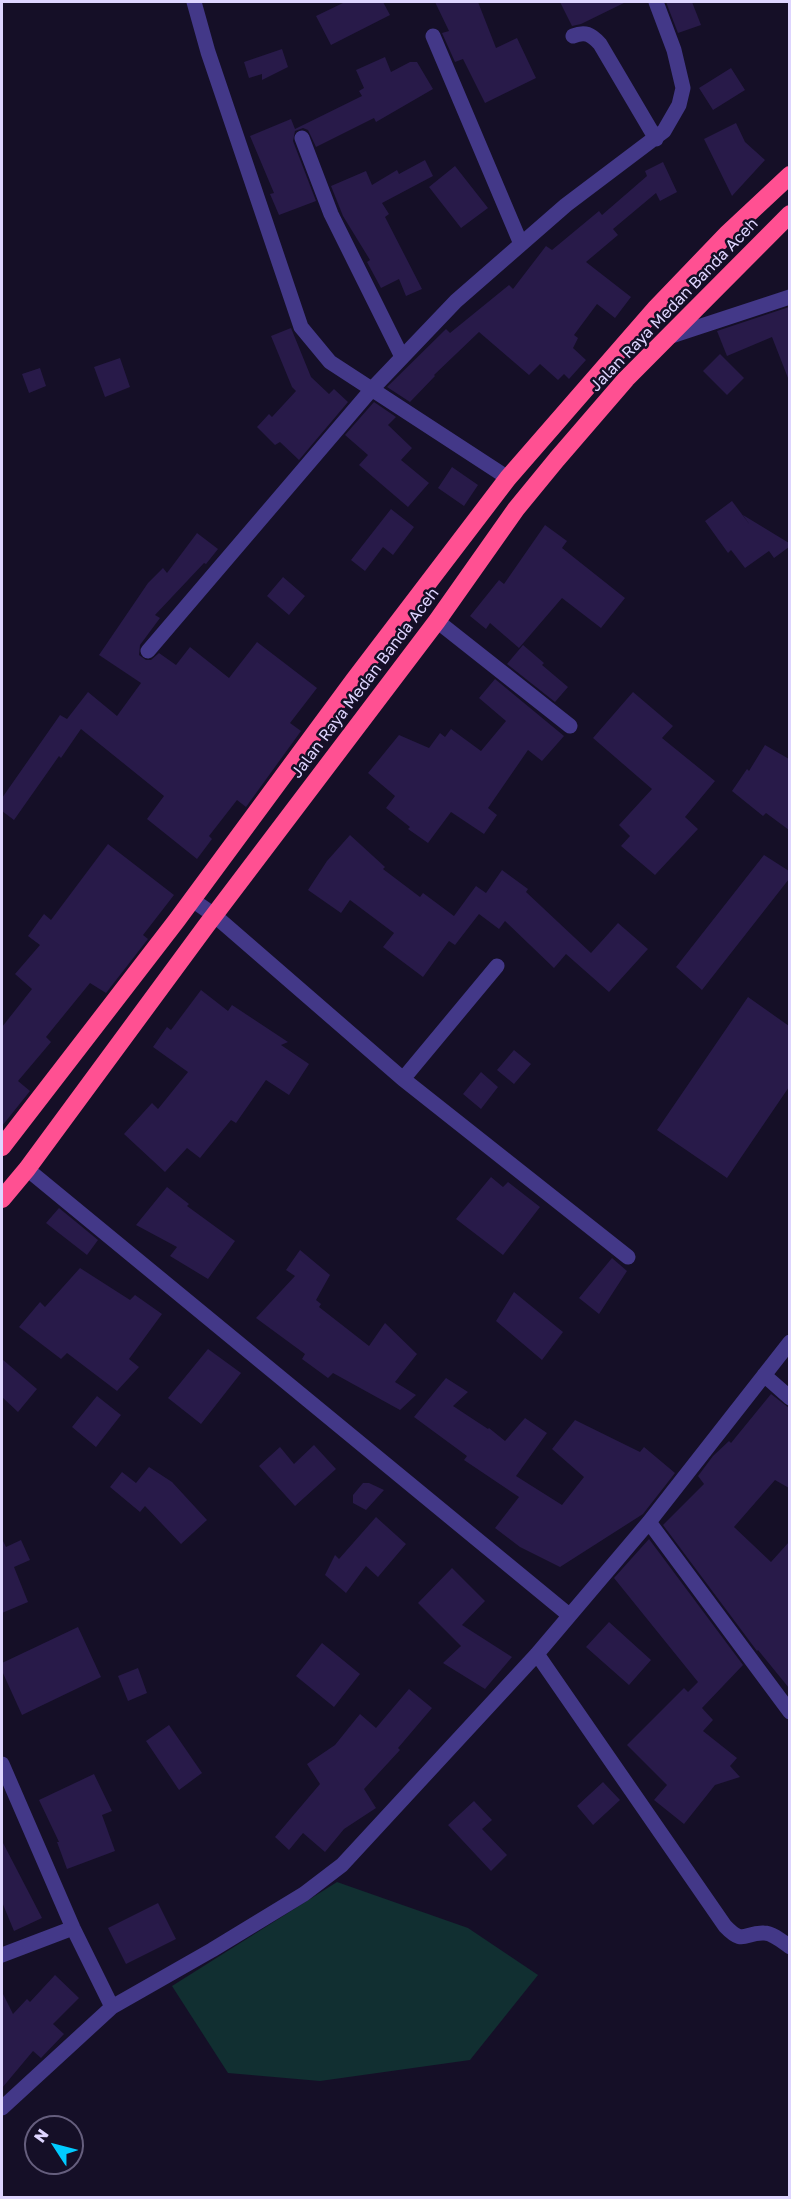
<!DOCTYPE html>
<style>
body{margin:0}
#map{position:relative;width:791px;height:2199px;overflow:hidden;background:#150f27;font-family:"Golos Text",sans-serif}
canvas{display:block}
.frame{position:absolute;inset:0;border:3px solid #ded5ff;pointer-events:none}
.north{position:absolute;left:24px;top:2115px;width:60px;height:60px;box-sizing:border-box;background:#150f27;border:2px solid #655e7d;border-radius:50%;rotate:306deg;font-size:16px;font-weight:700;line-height:24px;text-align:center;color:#ded5ff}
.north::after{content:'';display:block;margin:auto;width:21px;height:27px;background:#01cbff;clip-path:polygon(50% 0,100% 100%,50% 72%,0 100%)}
</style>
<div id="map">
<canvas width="791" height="2199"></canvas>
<div class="frame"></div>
<div class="north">N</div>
</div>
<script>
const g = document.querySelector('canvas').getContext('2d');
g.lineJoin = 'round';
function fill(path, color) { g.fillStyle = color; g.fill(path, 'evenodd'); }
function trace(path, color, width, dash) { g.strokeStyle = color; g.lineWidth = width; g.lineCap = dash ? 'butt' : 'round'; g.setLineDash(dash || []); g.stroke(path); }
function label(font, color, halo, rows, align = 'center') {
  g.font = font + ' "Golos Text",sans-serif'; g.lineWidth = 5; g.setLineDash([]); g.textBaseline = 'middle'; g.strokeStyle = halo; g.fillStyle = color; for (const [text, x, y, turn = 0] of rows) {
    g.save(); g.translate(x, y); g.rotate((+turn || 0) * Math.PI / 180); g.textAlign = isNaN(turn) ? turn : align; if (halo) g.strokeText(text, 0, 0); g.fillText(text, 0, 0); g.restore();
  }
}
fill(new Path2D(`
 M337 1882 468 1928 538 1975 470 2060 320 2081 228 2073 172 1986Z`), '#112f31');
fill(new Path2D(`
 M345 2H383L390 15 331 45 316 16Z
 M435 2H478L496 48 517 38 536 78 485 103 463 59 455 62 442 33 449 31Z
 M560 2H626L581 24 572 26Z
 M666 2H692L701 25 678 33Z
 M282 49 288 67 262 80V74L249 78 244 62Z
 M385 57 391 72 410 62H417L433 89 376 122 374 118 316 147 308 130 303 128 295 131 293 141 316 201 279 215 270 194 274 193 250 136 291 119 295 129 362 96 359 91 364 88 356 70Z
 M731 68 745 90 713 110 699 88Z
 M736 123 745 142 765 160 732 196 704 139Z
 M425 160 433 176 382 203 389 214 385 217 422 289 406 296 399 279 381 288 367 262 370 260 343 216 331 186 366 171 372 185 397 170 399 174Z
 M663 162 677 192 660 201 656 193 613 229 618 235 586 262 631 297 615 318 597 304 574 335 578 338 573 348 586 360 569 379 564 374 558 380 540 364 529 375 479 332 434 375 435 376 410 402 387 387 446 329 450 333 509 285 513 289 546 246 552 250 599 211 602 215 647 176 645 171Z
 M455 166 488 208 461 228 429 187Z
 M789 307V377L788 378 772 337 727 356 717 331Z
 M291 328 311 377 329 394 334 389 348 402 299 460 280 442 275 445 257 427 269 414 272 417 296 391 292 387 271 336Z
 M720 354 744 378 727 395 703 371Z
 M120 358 130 387 105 397 94 367Z
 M40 368 46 386 29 393 22 374Z
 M374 402 396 417 388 425 412 448 401 460 429 483 408 507 359 465 368 455 345 435Z
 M452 467 478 485 464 506 438 488Z
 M732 501 750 525 743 515 789 543V547L774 558 769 551 745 568 731 550 728 553 705 521Z
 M391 509 414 527 393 555 383 547 365 571 351 560Z
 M545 525 567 541 562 548 625 598 601 628 562 598 519 648 490 623 486 629 470 616 499 580 504 584Z
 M197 533 218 549 206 564 204 563 155 615 160 618 140 645 139 655 146 660H151L159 653 176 665 190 647 229 678 257 642 317 688 290 723 301 731 246 807 237 800 209 836 212 839 197 859 147 819 164 796 81 729 61 758 59 756 14 820 2 811V798L60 715 67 719 88 692 117 716 141 683 99 655 148 583 163 568 167 573Z
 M283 577 305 596 289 615 267 596Z
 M523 645 544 663 542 665 568 687 555 702 507 664Z
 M495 679 564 736 542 761 528 750 488 808 497 815 484 834 451 812 428 843 408 829 410 827 386 808 395 796 368 773 399 735 429 748 440 733 445 737 451 729 481 751 506 721 479 698Z
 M633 692 673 726 662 738 715 781 685 817 698 829 655 875 621 846 630 836 619 825 652 789 593 738Z
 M765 745 789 759V830L766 813 763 816 732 791 747 769 749 771Z
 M350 835 385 867 383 869 420 897 423 893 454 916 476 886 486 893 502 870 528 889 526 892 591 953 618 923 648 949 609 992 566 954 554 968 505 921 499 929 479 914 455 945 449 941 423 977 383 947 394 933 350 900 341 913 308 890 327 861Z
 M108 844 174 895 143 935 148 939 106 993 90 983 46 1037 51 1042 18 1081 30 1091 2 1126V1027L32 989 15 974 40 945 28 936 44 914 51 920Z
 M764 855 789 871V879L702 990 676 967Z
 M201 990 228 1011 232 1005 288 1042 281 1045 309 1064 289 1095 266 1080 236 1123 231 1120 200 1158 187 1148 165 1172 124 1134 152 1103 158 1109 188 1072 153 1047 167 1027 171 1030Z
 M748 997 789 1026V1087L727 1178 657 1130Z
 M514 1050 531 1064 514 1084 497 1070Z
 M481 1072 498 1087 481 1109 463 1094Z
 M491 1177 503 1187 508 1182 540 1207 503 1255 456 1219Z
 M167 1187 189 1204 187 1206 235 1241 208 1279 170 1256 177 1247 136 1225Z
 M59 1208 98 1240 87 1255 46 1223Z
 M300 1250 330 1275 316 1300 321 1304 319 1307 369 1346 385 1323 417 1354 395 1382 416 1395 400 1410 333 1373 328 1378 302 1359 305 1354 256 1318 295 1276 286 1270Z
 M612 1258 627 1271 599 1314 579 1298Z
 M80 1268 130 1300 135 1295 162 1314 129 1359 139 1367 117 1391 67 1353 61 1359 19 1327 40 1302 45 1307Z
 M514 1292 563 1332 542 1360 496 1321Z
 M208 1349 241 1373 201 1424 168 1398Z
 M2 1359 37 1389 18 1412 2 1397Z
 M446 1378 468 1392 453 1406 488 1429 489 1428 505 1441 525 1418 547 1433 516 1476 562 1505 584 1477 552 1449 575 1420 640 1452 644 1447 675 1473 643 1514 560 1567 520 1547 495 1528 519 1497 464 1460 467 1456 414 1417Z
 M771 1394 789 1408V1488L775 1480 734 1527 771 1562 789 1542V1688L758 1650 757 1651 663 1525 704 1484 698 1476 713 1456 729 1441 731 1443Z
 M97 1396 121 1415 96 1447 72 1427Z
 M314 1445 336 1469 295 1506 259 1466 280 1447 294 1464Z
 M149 1467 172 1482 207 1520 181 1544 145 1506 140 1512 110 1487 122 1472 136 1483Z
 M363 1483H369L384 1490 366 1510 353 1503V1495Z
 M376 1517 406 1544 378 1577 366 1566 346 1593 325 1575 335 1555 339 1559Z
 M2 1539 6 1547 21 1540 30 1560 14 1567 28 1602 2 1613Z
 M649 1539 743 1665 702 1708 713 1720 703 1731 737 1758 730 1766 740 1777 715 1785 684 1824 654 1800 667 1785 627 1745 684 1688 688 1692 698 1682 614 1578Z
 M452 1568 485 1601 462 1625 512 1657 485 1689 443 1663 461 1646 418 1603Z
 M609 1622 651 1660 629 1685 586 1647Z
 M78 1627 101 1677 22 1715 2 1671V1663Z
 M322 1643 360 1674 334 1707 296 1676Z
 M138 1668 147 1693 128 1701 118 1676Z
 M409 1689 432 1708 398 1748 400 1750 364 1789 376 1808 344 1829 325 1852 303 1833 289 1850 275 1837 320 1784 307 1764 335 1745 360 1714 376 1728Z
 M169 1725 202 1773 179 1790 146 1741Z
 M94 1774 112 1811 102 1815 115 1851 67 1869 57 1842H59L39 1800Z
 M603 1782 620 1800 593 1825 577 1806Z
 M474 1801 492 1820 482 1829 507 1855 491 1871 448 1825Z
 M2 1841 42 1918 14 1931 2 1902Z
 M158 1903 176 1939 126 1964 108 1928Z
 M55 1975 79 1998 53 2024 64 2034 41 2058 33 2051 2 2088V1992L13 2014 27 1999 30 2002Z`), '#281a49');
trace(new Path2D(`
 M194 2 208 52 301 327 330 362 508 478
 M433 36 521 244
 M573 36C585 31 591 34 600 44L656 139
 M302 138 331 214 402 357
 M668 337 790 297
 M437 621 570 726
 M148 651 372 389 456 301 566 205 664 131 679 105 683 88 674 50 656 2
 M191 899 214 915 403 1079 628 1257
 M403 1079 497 966
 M27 1169 569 1615
 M764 1375 790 1398
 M649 1522 790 1712
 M537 1654 725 1926C744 1946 744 1932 764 1933 773 1933 783 1942 790 1947
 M2 1764 73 1928 112 2007
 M2 1955 73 1928
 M2 2108 112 2007 212 1950 304 1894 342 1865 537 1654 649 1522 790 1342`), '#433888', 15);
trace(new Path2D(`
 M2 1147 177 920 354 680 508 478 656 308 728 233 790 175
 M2 1199 27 1169 206 926 437 621 516 509 557 459 626 379 790 214`), '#ff5092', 18);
label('16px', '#ded5ff', '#150f27', [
 ["Jalan Raya Medan Banda Aceh",674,305,-46],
 ["Jalan Raya Medan Banda Aceh",365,683,-53]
]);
</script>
